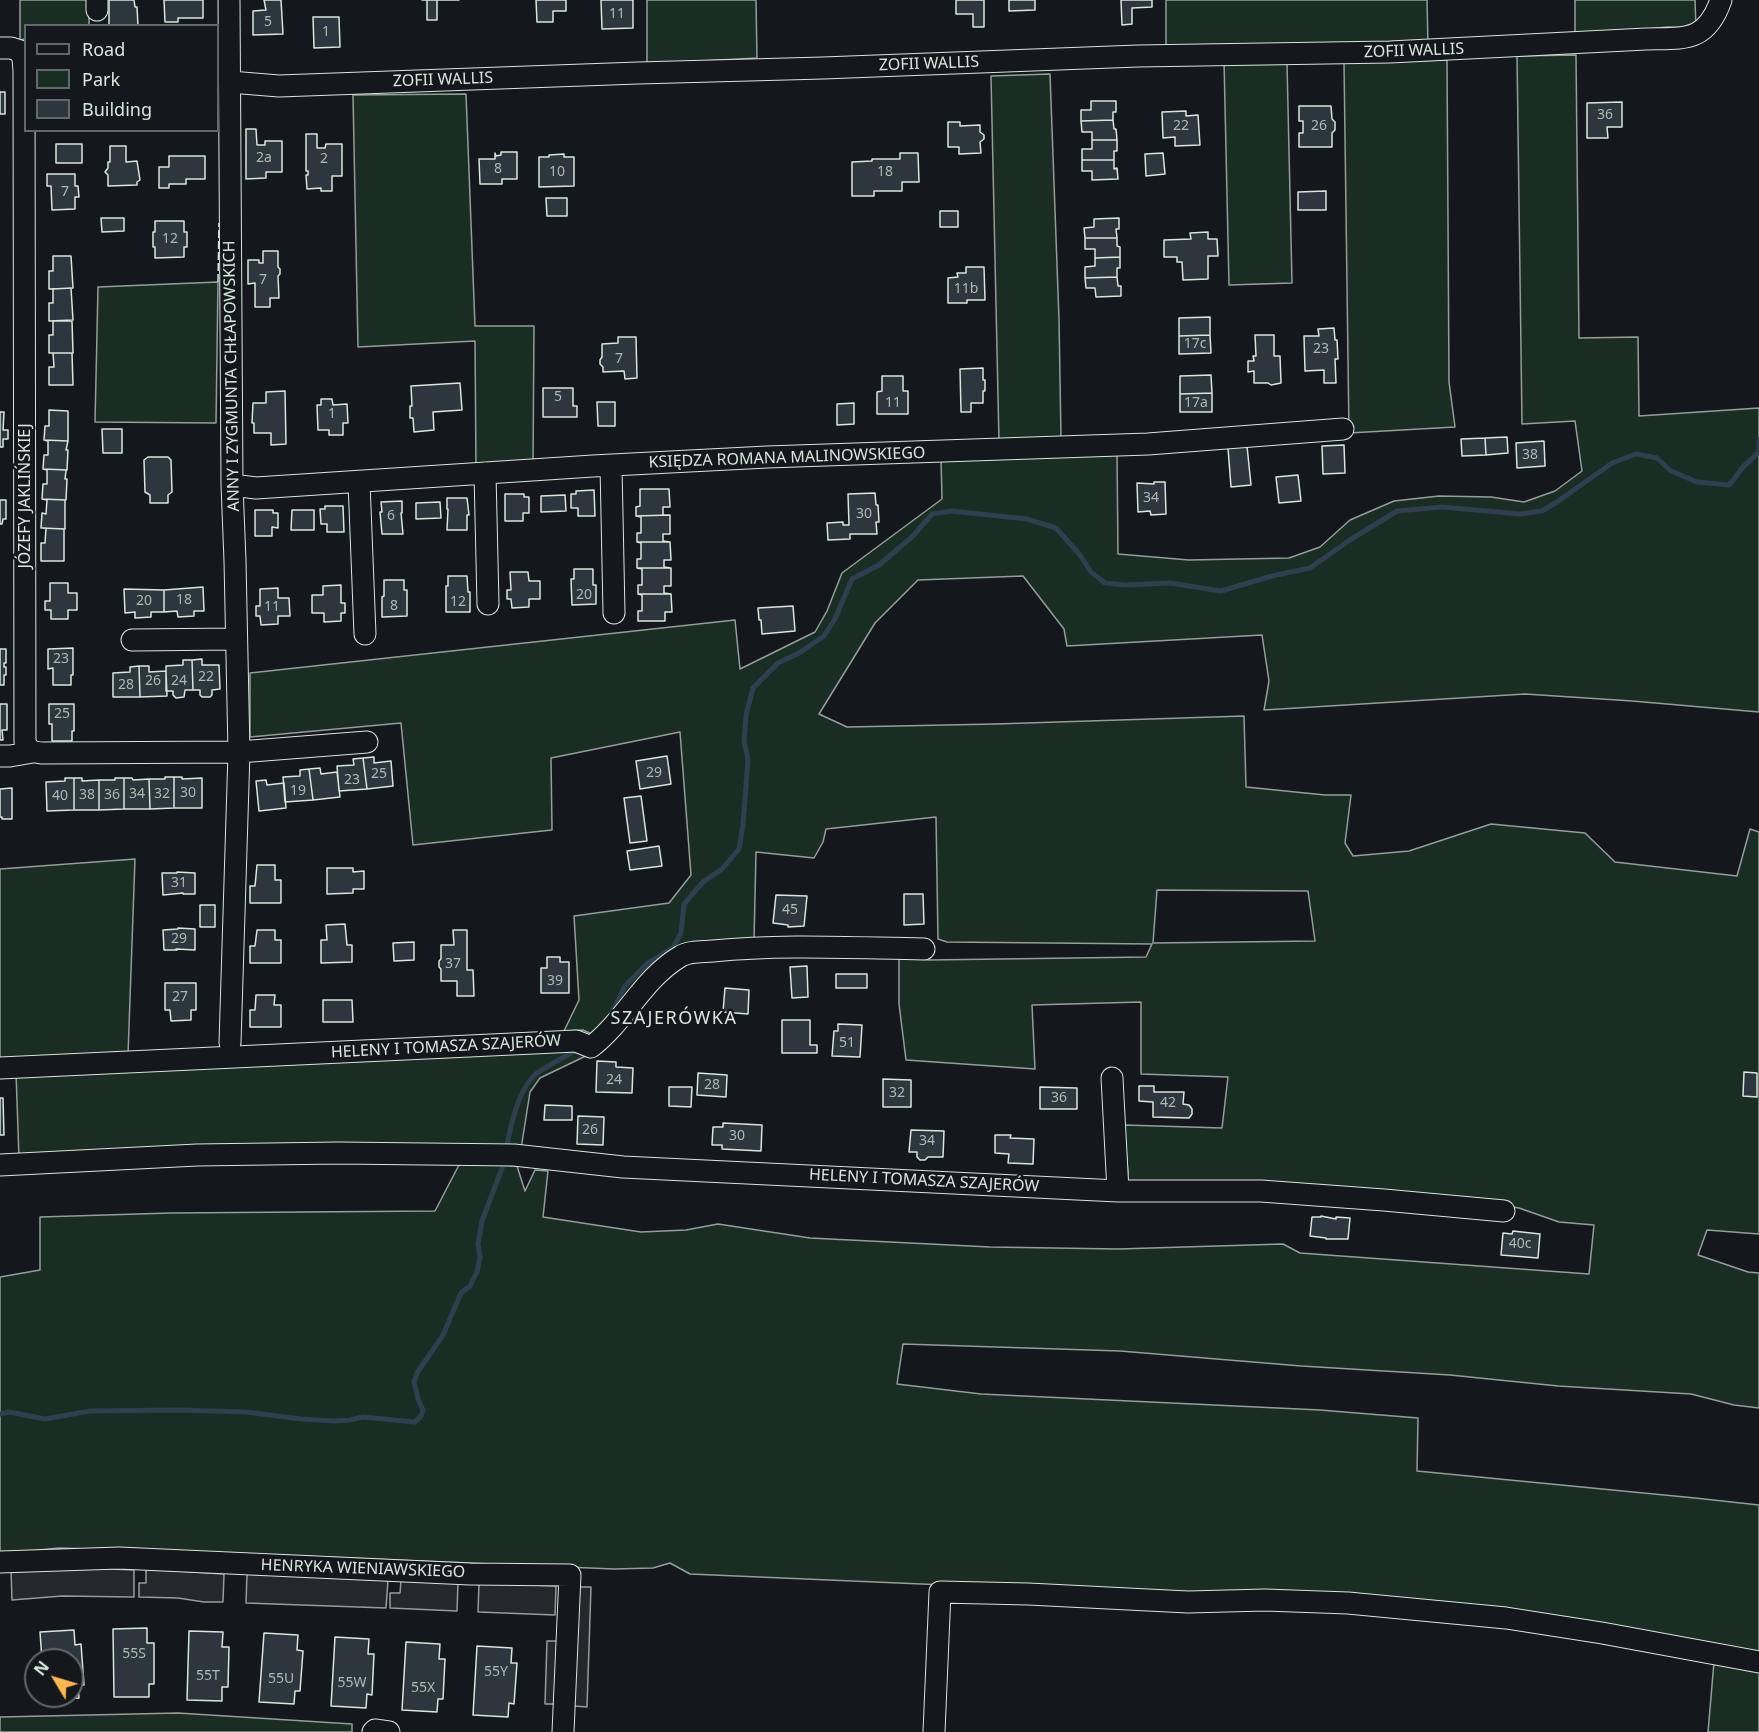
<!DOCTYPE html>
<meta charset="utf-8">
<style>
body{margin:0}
#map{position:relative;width:1759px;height:1732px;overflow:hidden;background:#14181c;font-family:"Noto Sans",sans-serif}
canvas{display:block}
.legend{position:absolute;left:24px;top:24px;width:195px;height:108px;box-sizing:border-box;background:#14181c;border:2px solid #626a69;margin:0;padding:8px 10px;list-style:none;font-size:18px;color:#d8e6dc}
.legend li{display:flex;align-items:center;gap:12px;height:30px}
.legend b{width:30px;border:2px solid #626a69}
.north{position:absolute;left:24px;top:1648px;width:60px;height:60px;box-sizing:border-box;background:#14181c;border:2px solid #626a69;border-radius:50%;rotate:308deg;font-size:16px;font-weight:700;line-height:24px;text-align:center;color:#d8e6dc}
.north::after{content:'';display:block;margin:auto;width:21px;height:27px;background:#ffb74d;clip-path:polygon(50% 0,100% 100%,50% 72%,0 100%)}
</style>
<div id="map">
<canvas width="1759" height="1732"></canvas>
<ul class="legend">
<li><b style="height:8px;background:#14181c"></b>Road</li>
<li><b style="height:16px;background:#1a2d24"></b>Park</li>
<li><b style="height:16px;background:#2c363c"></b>Building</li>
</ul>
<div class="north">N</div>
</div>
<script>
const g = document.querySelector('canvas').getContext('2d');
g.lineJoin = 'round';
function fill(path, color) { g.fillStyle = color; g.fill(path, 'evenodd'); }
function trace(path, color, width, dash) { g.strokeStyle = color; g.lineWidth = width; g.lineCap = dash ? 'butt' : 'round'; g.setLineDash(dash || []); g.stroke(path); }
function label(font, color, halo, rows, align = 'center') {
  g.font = font + ' "Noto Sans",sans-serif'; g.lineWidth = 4.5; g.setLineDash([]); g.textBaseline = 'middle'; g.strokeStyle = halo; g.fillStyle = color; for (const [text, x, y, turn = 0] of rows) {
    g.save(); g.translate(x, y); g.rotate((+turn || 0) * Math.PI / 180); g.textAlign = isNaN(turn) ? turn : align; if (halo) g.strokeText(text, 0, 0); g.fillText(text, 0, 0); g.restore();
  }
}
const green = new Path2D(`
 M20 0H89V25L26 26 25 39 20 40Z
 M647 0H756L757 58 647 64Z
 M1166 0H1427L1428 45 1166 49Z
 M1575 0H1695L1696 28 1667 27 1575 37Z
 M1576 55 1579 338 1638 337 1639 416 1759 408V712L1632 701 1525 694 1264 710 1269 681 1262 635 1067 646 1064 629 1023 576 918 580 875 623 819 714 847 727 995 724 1244 716 1246 787 1325 795H1351L1345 843 1353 856 1409 851 1491 824 1585 833 1615 862 1737 876 1750 829 1759 832V1234L1707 1230 1698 1255 1748 1272 1759 1273V1408L1734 1405 1691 1394 1558 1386 1450 1375 1301 1366 1120 1351 903 1344 897 1384 981 1394 1320 1410 1418 1418 1417 1471 1695 1498 1759 1505V1658L1574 1627 1245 1598 690 1574 670 1563 653 1568 614 1569 301 1556 59 1548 0 1554V1277L40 1270V1217L170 1213 435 1211 460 1163 517 1166 525 1191 535 1170 548 1171 543 1217 641 1232 686 1230 718 1224 810 1238 990 1247 1118 1249 1283 1244 1300 1253 1589 1274 1594 1225 1559 1222 1519 1208 1444 1197 1127 1184 1128 1172 1124 1125 1222 1128 1228 1077 1141 1074V1002L1032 1005 1035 1069 906 1060 899 1004V955L928 960 1146 957 1152 944 947 942 938 939 936 817 826 829 823 842 814 858 756 852 754 941 698 946 596 1036 583 1030 564 1031 579 1000 574 916 669 903 691 875 680 732 551 758 552 830 413 845 401 723 250 737V673L735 620 740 669 815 632 827 611 842 573 942 499 941 459 1117 452 1118 554 1189 560 1289 558 1320 547 1350 520 1394 501 1439 496 1491 497 1524 502 1555 491 1582 471 1575 421 1522 424 1517 56ZM1157 890 1308 891 1315 941 1153 943Z
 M1447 60 1449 382 1455 427 1349 433 1344 63Z
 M1224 61 1287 63 1292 283 1229 285Z
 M1050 74 1059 319 1061 438 999 442 991 76Z
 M466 94 475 326H534L533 463 476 468 475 341 358 347 353 95Z
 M218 282 216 423 95 422 98 287Z
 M135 859 128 1055 0 1059V869Z
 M566 1046 592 1053 540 1078 530 1092 521 1149 19 1158 16 1073Z
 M1714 1662 1759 1671V1732H1708Z
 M178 1713 352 1724V1732H0V1717Z`);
fill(green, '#1a2d24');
trace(green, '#939e99', 1.5);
const parking = new Path2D(`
 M61 1567 134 1570V1597L62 1596 12 1600 11 1570Z
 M146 1569 224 1574 223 1602H204L178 1598 139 1597V1583H146Z
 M247 1574 388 1580 386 1608 246 1603Z
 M401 1580 458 1582 457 1611 390 1608V1593H400Z
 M479 1583 556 1586 555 1615 478 1612Z
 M577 1587H591L587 1707 574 1706Z
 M547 1641H561L559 1704H545Z`);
fill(parking, '#24282b');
trace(parking, '#939e99', 1.5);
trace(new Path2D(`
 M1759 440V449
 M610 1016 625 986 648 963 673 948 681 933 684 904 703 882 722 869 739 849 743 825 748 759 744 741 746 715 753 688 778 663 799 653 824 636 835 619 852 579 879 565 913 536 932 514 951 511 1027 519 1056 528 1080 555 1091 572 1105 583 1125 585 1170 583 1221 591 1272 576 1310 568 1350 540 1397 511 1442 507 1520 514 1542 511 1557 502 1612 463 1636 454 1657 458 1671 471 1697 482 1729 485C1735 479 1739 471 1745 465 1751 460 1755 457 1759 450
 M506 1151C510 1127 518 1088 537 1073 550 1064 565 1057 578 1049
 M0 1414 9 1412 45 1419 90 1411 179 1410 246 1412 301 1419 334 1421 350 1420 363 1417 415 1422 421 1416 423 1410 418 1399 414 1382 417 1373 443 1335 461 1293 470 1286 477 1272 480 1257 478 1244 482 1221 504 1163`), '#2f3f4d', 5);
const building = new Path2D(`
 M109 0H134L135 7H137L138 26H109Z
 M164 0H203V18H178V22H165Z
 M264 0H281L283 34 253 35V11L266 10Z
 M422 0H459H437V20H427V0Z
 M536 0H566V11H553V22H537Z
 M601 0H633V28L602 29Z
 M956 0H984V27H973V14H956Z
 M1009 0H1035V10L1009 11Z
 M1121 0H1152V7L1132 8V24L1122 25Z
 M313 17H339L340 47 314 48Z
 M0 92H5V114H0Z
 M1091 101H1116V112H1113V120L1081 121V110H1091Z
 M1622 102V127H1607L1608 138H1587V103Z
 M1299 106H1331L1332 119 1335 122V130L1332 133V147H1299V133H1303V121H1299Z
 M1186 111V116L1198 115 1200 145 1175 146V137L1163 138 1162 112Z
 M1113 120 1114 129H1116L1117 140H1092V132H1082L1081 121Z
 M948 122H960V126L980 125V132L984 135V139L980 142 981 153 959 154V147H948Z
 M246 129H256L257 145H265V141H282V172H266V178L246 179Z
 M306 134H317V148H325L326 144H342V176H332V191H321V188L307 189 306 175H308V171H306Z
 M1092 140H1117V151H1114V160H1082V149H1092Z
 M56 144H82V163H56Z
 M110 146H126V162L137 161 140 180 137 182V185L108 186V175L105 172 108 168V162H110Z
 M501 152H517V179H502V184H480L479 159H495V153L496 156 501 155Z
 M900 153H918L919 182H902V191H874V196H852V162L872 161V159H900Z
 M1163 153 1165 174 1146 176 1145 154Z
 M564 154V157H574V186L539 187V157H549V155Z
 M169 156H205V179H186V184H169V188H159V167H169Z
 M1082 160H1114V169L1117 168 1118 179 1092 180V171H1082Z
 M47 174H75V186H78L79 197H75V209L52 210 51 186H47Z
 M1326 191V210H1298V192Z
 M546 198H567V216H547Z
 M940 211H958V227H940Z
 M101 218H124V231L102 232Z
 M1119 218V229H1116L1117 238H1085L1084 228 1094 227V219Z
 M155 221H184V232H187V247H184V257L155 258V247H153V232H155Z
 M1208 232V239H1217L1218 256H1208V279L1183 280 1182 262H1177V257H1164V240L1191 239 1190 233Z
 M1085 238H1117V246L1120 247V257L1095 258V249H1085Z
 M263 251H278V267L280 269V274L278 276 279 298H270V307H255V283L248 284V260H259V263H263Z
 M53 256H71L73 288 49 289V271H53Z
 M1120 257V268H1117V277L1085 278V267L1095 266V258Z
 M966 267H984L985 300H967V303H948V278L958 277 957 273H966Z
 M1117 277 1118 286H1121V296L1096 297 1095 288H1086L1085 278Z
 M71 288 73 320 49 321V303H53V289Z
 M1210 317V335L1179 336V318Z
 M53 321H72L73 353H49V335H53Z
 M1334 328 1335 340H1337L1338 359H1335L1336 383H1324V370L1305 371 1304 336H1319L1318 329Z
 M1210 335 1211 353 1179 354V336Z
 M1255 335H1274V356H1280L1281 383 1271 385 1268 383H1254V371L1248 372V361H1254L1253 356H1256Z
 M618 337H636L637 378 625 379 624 371 603 372V367L600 364V360L602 357V344L618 343Z
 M53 353H72L73 385H49V367H54Z
 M983 368V380H985V391H983V403H971V412H961L960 369Z
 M1211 375 1212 393 1180 394V376Z
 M882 376H903V391H908V414H877V392L882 391Z
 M460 383 462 410 433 412 434 430 414 432 413 418H410V406H412L411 386Z
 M543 388H573V406H577V417H543Z
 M285 391 286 444 271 445V433H254V423H252L253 403H266V392Z
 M1212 393V412H1180V394Z
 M321 399H332L333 405 347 404 348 423H343V435H329V430H318L317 405H321Z
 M597 402H615V426H598Z
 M854 403V424L837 425V404Z
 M49 410 68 411V441L44 440 45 426H49Z
 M0 412H4L3 430H8V439H3V447H0Z
 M102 429H122V453H103Z
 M1507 437 1508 453 1486 455 1485 438Z
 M1485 438 1486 455 1462 456 1461 439Z
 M44 440 68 441 66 450H68L67 470 43 469 44 455H48V441Z
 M1544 441 1545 466 1517 468 1516 443Z
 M1344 445 1345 473 1323 474 1322 446Z
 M1247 446 1251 485 1231 487 1228 448Z
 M148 457H168L171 460 172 492 168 495V503H150V495L145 492 144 460Z
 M43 469 67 470 66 471 65 479H67L66 500 42 499 43 484H47V470Z
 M1298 475 1301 501 1279 503 1276 477Z
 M1154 482H1165L1166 514 1151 515 1150 511 1138 512 1137 483 1154 484Z
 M640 489H669L670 507H663V515H670L636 516V507L640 506Z
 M594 490 595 516H578V508H571V494H576V491Z
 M875 493 876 505H878L879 522H876L877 534H850V539L828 540 827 523 843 522V525H849L848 494Z
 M505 494H524V497H529V513H523V521H505Z
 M565 495 566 511 541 512V496Z
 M447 498H467L469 515H467V530H447L448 509H447Z
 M42 499 66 500H65V529L41 528 42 513 46 514 47 500Z
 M0 500H6V519H3L2 524H0Z
 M402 501V513H401L403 534H382L380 512H382L381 502Z
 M440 502 441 518 416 519V503Z
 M325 506H343L344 532H327V524H321L320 509H325Z
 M255 510H273V513H278V528L272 527V536H255Z
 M292 510H314V530H291Z
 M670 515V534H663V541L670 542H637V533H641V517L636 516Z
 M41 528 65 529H64V561H41V543H45L46 528Z
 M637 542H670L671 560H664V567L671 568H637V559H641V543Z
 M637 568H671V586H664V593L671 594H638V585H642V569Z
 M574 569H593V585H596V604L572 605 571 579H574Z
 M510 572H528L529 581H540V599H529V607L512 608 511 599H507V590H511Z
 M448 576H467L468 592H470V612H446V586H448Z
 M384 580H404V590H407V616L382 617V597L384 596Z
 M50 583H68V593H77V610H68V619H51V610H45V601H50Z
 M341 585V603H345V613H341V621L324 622V613H312V595H323V586Z
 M203 587 204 611H194V616L178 617 177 611 164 612V590Z
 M278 588V598H289L290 616H278V624L261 625 260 616H256V606H260V589Z
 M124 589 164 590V612H151V617L135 618V612L125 613Z
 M638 594H671L672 612H665V621H638V611H642V595Z
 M793 606 795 631 762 634 761 620H759L758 608Z
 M73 648V675H71V685H53V668L48 669V649Z
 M0 649H6V663H4V667H6V675H4V685H0Z
 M202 659V665H219L220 689 212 690V695L210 697H202L200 695V690H193L192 660Z
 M183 660H192L193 690H185L184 697 176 698 173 695V691H166V666L183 665Z
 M139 666 140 697H113V673L130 672V667Z
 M139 666H149V672L166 671 167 696 140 697Z
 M0 704H7V730H2L3 740H0Z
 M49 704H74V731H72V741H52V724H49Z
 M667 756 671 784 640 789 636 761Z
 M374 757V763L391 761 393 786 367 789 363 758Z
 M363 758 367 789 339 791 337 766 354 765 353 759Z
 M320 768 321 774 337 772 340 797 313 800 309 769Z
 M309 769 313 800 285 802 283 777 300 776V770Z
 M165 777H174V808L150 809 149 779H165Z
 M174 777H182V779L202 778V808H174Z
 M65 778H74V810L47 811 46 782 65 781Z
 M74 778H82V781L99 780V810H74Z
 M115 778H124V809L99 810V780H115Z
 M124 778H132L133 780 149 779 150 809H124Z
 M266 780 267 785 284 783 286 808 259 811 256 781Z
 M12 788V819H2V817H0V789Z
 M641 796 647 841 630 843 624 798Z
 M659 846 662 866 630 870 627 851Z
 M257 865H275V880H281V903H250V886H255Z
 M327 868H353V872L364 871V889H353V893L327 894Z
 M177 872 195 873V894H183V893L163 895 162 873H177Z
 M904 894H923L924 924 904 925Z
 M776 895 807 896 804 926 788 927V925L773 923Z
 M200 905H215V927H200Z
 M345 924 347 945H352V962L321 963V940H327L326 925Z
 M178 928 195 929V950L176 949 177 950H164L163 930 178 929Z
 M257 930H275V940H281V963H250V946H255Z
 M453 930H467V970H473L474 996H457V981H441V969L439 967V961L441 959V945H454Z
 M414 942V960L394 961 393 943Z
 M547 957H560V962H569V993H541V968H547Z
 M807 966 808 997 792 998 790 967Z
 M836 974H867V988H836Z
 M165 983H196V1010H191V1020L171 1021 170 1010H165Z
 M725 988 749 990 748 1014 723 1012Z
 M256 995H275L274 1005H281V1027H250V1010H255Z
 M323 1000H352L353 1022H323Z
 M782 1020H810V1045H817V1053H782Z
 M838 1024 862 1025 860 1057 832 1056 834 1031H838Z
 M597 1061 616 1062V1067L633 1068 632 1093 596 1092Z
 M1744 1072 1757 1073V1097L1743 1096Z
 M698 1073 727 1075 726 1097 697 1095Z
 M883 1079 911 1080V1107H883Z
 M1139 1086H1154V1092H1184L1183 1104 1189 1105 1192 1109V1114L1189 1118 1153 1117V1102L1139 1101Z
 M669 1087H692L691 1107 669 1106Z
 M1040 1087 1077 1088V1109H1040Z
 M0 1098H3L4 1135H0Z
 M545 1105 572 1106V1120H544Z
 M578 1116 604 1117 603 1145 577 1144Z
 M723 1123 762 1125 761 1151 722 1149V1145H712L713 1127H723Z
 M911 1130 944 1131 943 1157H928L925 1160H920L917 1157V1152H909Z
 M995 1135H1011L1010 1138 1034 1139 1033 1164 1008 1163 1009 1154 995 1153Z
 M1321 1216 1336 1219V1217L1350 1218 1348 1239H1326V1238L1310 1236 1312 1217H1321Z
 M1513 1231 1540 1234 1538 1258 1501 1255 1503 1233 1512 1234Z
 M147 1628V1643H154V1684H149V1697H114L113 1629Z
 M74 1630 75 1645 81 1644 84 1685H78L79 1698 44 1700V1696H72V1660H42L40 1632Z
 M189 1631 223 1632 222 1647H229L228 1687H222V1701L187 1700Z
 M264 1633 298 1635 297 1650 303 1651 300 1691H295L294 1704 259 1702Z
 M335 1637 369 1639 368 1654H374L372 1695 367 1694 366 1708 331 1706Z
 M406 1642 440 1644 439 1659H445L443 1699H438L437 1712 402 1710Z
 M477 1646 512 1648 511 1663H517L514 1704 509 1703 508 1717 473 1715Z`);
fill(building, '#2c363c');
trace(building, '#d8e6dc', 1.5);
const minor = new Path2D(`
 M97 0V10
 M229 0 232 485 235 561 239 752 230 1043
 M0 48H11L20 51 23 59 24 71 25 742C29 751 32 752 42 753L239 752 367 742
 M230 82 279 86 638 73 823 68 1138 56 1390 52 1646 39C1684 38 1706 43 1721 0
 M611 466 614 613
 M485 473 488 604
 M359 482 365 634
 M232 485 256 488 593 466 767 457 1148 444 1343 429
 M132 640 236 639
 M0 756H10L33 752
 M0 1068 576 1041 591 1047C626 1020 643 978 681 956 689 951 703 952 713 951 783 944 853 948 924 949
 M1112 1078 1118 1191
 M0 1165 197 1155 339 1153 514 1155 623 1167 1118 1191H1261L1384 1200 1504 1211
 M0 1562 119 1558 470 1574 570 1575 563 1732
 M373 1732 375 1730 389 1732
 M934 1732 940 1592 1028 1594 1188 1602 1265 1600 1348 1603 1506 1618 1602 1633 1759 1662`);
trace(minor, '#d8e6dc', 23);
trace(minor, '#14181c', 21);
trace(new Path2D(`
 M218 282 219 223`), '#d8e6dc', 1.5, [8, 3]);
label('14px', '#adbab4', null, [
 ["11",617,14],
 ["5",268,22],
 ["1",326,32],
 ["36",1605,115],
 ["22",1181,126],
 ["26",1319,126],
 ["2a",264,158],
 ["2",324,159],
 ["8",498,169],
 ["10",557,172],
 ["18",885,172],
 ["7",65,192],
 ["12",170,239],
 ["7",263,280],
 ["11b",966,289],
 ["17c",1195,344],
 ["23",1321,349],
 ["7",619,359],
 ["5",558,397],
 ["11",893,403],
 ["17a",1196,403],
 ["1",332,414],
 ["38",1530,455],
 ["34",1151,498],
 ["30",864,514],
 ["6",391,516],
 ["20",584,595],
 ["18",184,600],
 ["20",144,601],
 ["12",458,602],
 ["8",394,606],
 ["11",272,607],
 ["23",61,659],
 ["22",206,677],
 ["26",153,681],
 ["24",179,681],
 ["28",126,685],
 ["25",62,714],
 ["29",654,773],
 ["25",379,774],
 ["23",352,780],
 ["19",298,791],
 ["30",188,793],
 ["34",137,794],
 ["32",162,794],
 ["38",87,795],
 ["36",112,795],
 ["40",60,796],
 ["31",179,883],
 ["45",790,910],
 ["29",179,939],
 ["37",453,964],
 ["39",555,981],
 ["27",180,997],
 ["51",847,1043],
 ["24",614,1080],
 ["28",712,1085],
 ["32",897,1093],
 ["36",1059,1098],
 ["42",1168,1103],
 ["26",590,1130],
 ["30",737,1136],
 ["34",927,1141],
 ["40c",1520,1244],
 ["55S",134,1654],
 ["55Y",496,1672],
 ["55T",208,1676],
 ["55U",281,1679],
 ["55W",352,1683],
 ["55X",423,1688]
]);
label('16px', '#d8e6dc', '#14181c', [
 ["ZOFII WALLIS",1414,51,-2],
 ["ZOFII WALLIS",929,64,-2],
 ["ZOFII WALLIS",443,80,-2],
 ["ANNY I ZYGMUNTA CHŁAPOWSKICH",232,376,-91],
 ["KSIĘDZA ROMANA MALINOWSKIEGO",787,458,-2],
 ["JÓZEFY JAKLIŃSKIEJ",25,496,-90],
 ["HELENY I TOMASZA SZAJERÓW",446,1047,-3],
 ["HELENY I TOMASZA SZAJERÓW",924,1181,3],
 ["HENRYKA WIENIAWSKIEGO",363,1569,2]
]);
g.letterSpacing = '1.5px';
label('18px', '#d8e6dc', '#14181c', [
 ["SZAJERÓWKA",674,1019]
]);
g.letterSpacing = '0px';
</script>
